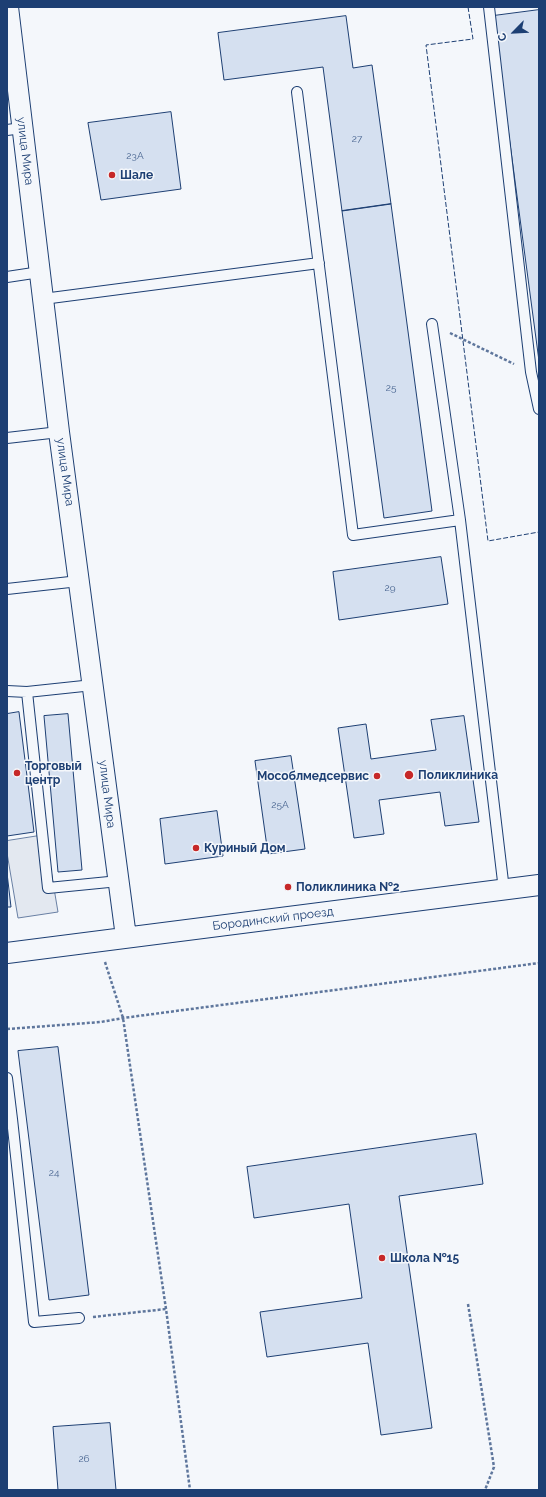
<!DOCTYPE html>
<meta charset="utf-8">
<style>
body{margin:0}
#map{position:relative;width:546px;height:1497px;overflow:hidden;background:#f4f7fb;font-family:Raleway,sans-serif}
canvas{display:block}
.frame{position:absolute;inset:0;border:8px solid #1d3f73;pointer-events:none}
.north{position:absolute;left:494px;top:12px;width:40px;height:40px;-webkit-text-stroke:3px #f4f7fb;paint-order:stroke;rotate:246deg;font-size:11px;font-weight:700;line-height:16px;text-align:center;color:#1d3f73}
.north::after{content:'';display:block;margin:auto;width:14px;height:18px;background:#1d3f73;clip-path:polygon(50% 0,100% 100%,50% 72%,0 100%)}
</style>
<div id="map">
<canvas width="546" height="1497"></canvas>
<div class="frame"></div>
<div class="north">С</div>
</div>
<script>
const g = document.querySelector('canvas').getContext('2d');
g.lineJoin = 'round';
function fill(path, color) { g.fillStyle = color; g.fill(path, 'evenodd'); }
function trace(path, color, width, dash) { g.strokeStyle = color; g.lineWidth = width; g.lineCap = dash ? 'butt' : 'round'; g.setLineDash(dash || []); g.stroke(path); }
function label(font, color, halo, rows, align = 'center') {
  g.font = font + ' Raleway,sans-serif'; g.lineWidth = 3; g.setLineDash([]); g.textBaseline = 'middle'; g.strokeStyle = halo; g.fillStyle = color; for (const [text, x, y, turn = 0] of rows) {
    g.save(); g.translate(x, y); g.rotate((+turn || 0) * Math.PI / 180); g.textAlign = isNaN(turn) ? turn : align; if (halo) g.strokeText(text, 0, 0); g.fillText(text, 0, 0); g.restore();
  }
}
const parking = new Path2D(`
 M45 835 58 912 18 918 7 853V841Z`);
fill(parking, '#e3e8f0');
trace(parking, '#687fa3', 1);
const building = new Path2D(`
 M539 10V361L493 16Z
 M346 16 353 68 372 65 391 204 342 211 323 67 224 80 218 33Z
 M171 112 181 189 101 200 88 123Z
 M391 204 432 511 384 518 342 211Z
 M441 557 448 604 339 620 333 572Z
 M19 712 34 832 7 836V714Z
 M68 714 82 870 58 872 44 716Z
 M464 716 479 822 445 826 440 792 379 800 384 834 354 838 338 728 366 724 371 759 436 750 431 720Z
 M291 756 305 849 268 854 255 761Z
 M217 811 223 856 165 864 160 819Z
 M7 873 11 907H7Z
 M58 1047 89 1295 49 1300 18 1051Z
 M476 1134 483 1184 399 1196 432 1428 381 1435 368 1343 267 1357 260 1312 362 1298 349 1204 254 1218 247 1167Z
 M110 1423 116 1490H58L53 1427Z`);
fill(building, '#d5e0f0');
trace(building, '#1d3f73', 1);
const service = new Path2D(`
 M489 7 531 372 539 409
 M297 92 353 535 460 520
 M7 130 22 128
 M7 277 40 272
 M43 299 319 263
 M432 324 460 520 504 890
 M7 438 59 432
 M7 589 79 581
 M7 691 27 692 93 685
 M27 692 48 888 119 881
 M7 1078 12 1119
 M7 1120 12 1119 34 1322 79 1318`);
const minor = new Path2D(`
 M8 7 59 432 126 937
 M7 953 539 885`);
trace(service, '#1d3f73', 12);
trace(minor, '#1d3f73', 22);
trace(new Path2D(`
 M450 333 514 364
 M105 962 123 1018 166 1309 190 1490
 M7 1029 101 1022 123 1018 539 963
 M468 1304 494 1467 485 1490
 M93 1317 166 1309`), '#5e769c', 2.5, [3, 2]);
trace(service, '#f4f7fb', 10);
trace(minor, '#f4f7fb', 20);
trace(new Path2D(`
 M468 7 473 39 426 45 488 541 539 532`), '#1d3f73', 1, [5, 2]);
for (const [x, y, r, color] of [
 [112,175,4,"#c62828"],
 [17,773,4,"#c62828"],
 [409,775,5,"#c62828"],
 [377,776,4,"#c62828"],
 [196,848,4,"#c62828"],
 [288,887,4,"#c62828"],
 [382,1258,4,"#c62828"]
]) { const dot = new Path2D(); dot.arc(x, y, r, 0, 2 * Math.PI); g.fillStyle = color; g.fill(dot); trace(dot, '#f4f7fb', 1.5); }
label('10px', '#4b6792', null, [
 ["27",357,139],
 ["23А",135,156],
 ["25",391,388],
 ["29",390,588],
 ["25А",280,805],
 ["24",54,1173],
 ["26",84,1459]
]);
label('12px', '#1d3f73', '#f4f7fb', [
 ["улица Мира",25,151,83],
 ["улица Мира",65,472,82],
 ["улица Мира",107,794,83],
 ["Бородинский проезд",273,919,-7]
]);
label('bold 12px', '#1d3f73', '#f4f7fb', [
 ["Шале",120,175],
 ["Торговый",25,766],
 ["центр",25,780],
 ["Поликлиника",418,775],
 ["Мособлмедсервис",369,776,"right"],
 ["Куриный Дом",204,848],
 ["Поликлиника №2",296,887],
 ["Школа №15",390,1258]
], 'left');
</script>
